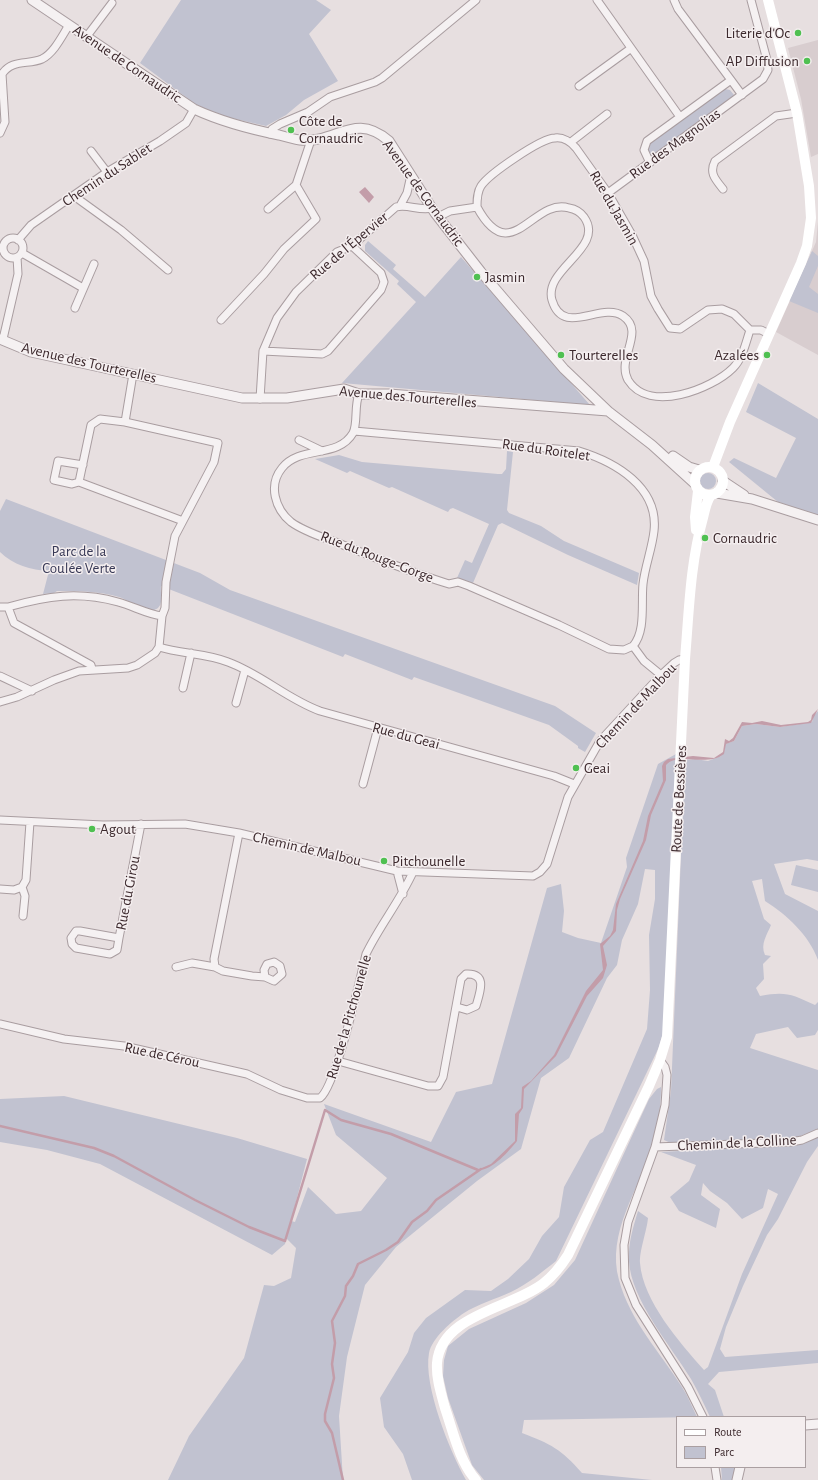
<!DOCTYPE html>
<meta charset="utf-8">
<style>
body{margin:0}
#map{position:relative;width:818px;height:1480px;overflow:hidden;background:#e7dfe0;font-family:"Alegreya Sans",sans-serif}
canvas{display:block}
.legend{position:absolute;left:676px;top:1416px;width:130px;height:52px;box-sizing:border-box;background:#f4eeef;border:1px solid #aa9fa1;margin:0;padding:5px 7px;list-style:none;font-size:12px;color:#3c292d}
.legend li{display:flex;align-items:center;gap:8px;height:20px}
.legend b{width:20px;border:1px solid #aa9fa1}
</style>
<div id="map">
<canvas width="818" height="1480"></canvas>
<ul class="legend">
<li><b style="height:5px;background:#fff"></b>Route</li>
<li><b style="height:11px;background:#c1c2d0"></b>Parc</li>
</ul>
</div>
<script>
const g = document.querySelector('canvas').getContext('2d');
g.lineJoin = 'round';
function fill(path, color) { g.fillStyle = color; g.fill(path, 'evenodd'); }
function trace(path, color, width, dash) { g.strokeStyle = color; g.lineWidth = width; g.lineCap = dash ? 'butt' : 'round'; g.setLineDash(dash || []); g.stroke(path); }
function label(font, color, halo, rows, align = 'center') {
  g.font = font + ' "Alegreya Sans",sans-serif'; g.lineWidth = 3; g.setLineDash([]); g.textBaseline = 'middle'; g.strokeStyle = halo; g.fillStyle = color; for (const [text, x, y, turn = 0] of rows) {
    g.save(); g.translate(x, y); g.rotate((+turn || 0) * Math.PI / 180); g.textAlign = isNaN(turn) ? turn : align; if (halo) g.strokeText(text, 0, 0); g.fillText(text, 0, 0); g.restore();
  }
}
fill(new Path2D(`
 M818 40V154L811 157 801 99 788 48Z
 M818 222V355L776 332 816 242Z`), '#d8cdcf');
fill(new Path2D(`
 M181 0H316L331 10 309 34 338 81 304 100 286 115 266 126 222 116 195 104 140 63Z
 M725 89 730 90 734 95 731 100 657 155 651 156 647 150V145Z
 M368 241 396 265 393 269 425 297 461 257 590 405 342 383 416 302 397 284 399 281 365 251V245Z
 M812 251 818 256V266L809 287 818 294V313L789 301Z
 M758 383 818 419V515L778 502 729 462 734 458 776 478 796 438 746 412Z
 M507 451 513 452 507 510 509 513 541 526 564 541 639 573 637 585 568 555 502 523 498 525 473 583 457 578 465 560 472 563 489 524 453 508 450 509 448 512 392 487 389 488 350 471 347 473 315 459 339 455 362 462 498 474H502L506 469Z
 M700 481a8 8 0 1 1 16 0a8 8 0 1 1-16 0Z
 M6 499 200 573 230 590 555 706 596 733 585 752 578 748V746L549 725 414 677 412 680 345 654 343 657 161 586C160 594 165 607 154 610 143 613 129 600 119 597 99 591 77 591 57 591L54 593 43 594 49 571C31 570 13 565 0 552V511Z
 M818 711V861L807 859 774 864 785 894 818 911V960C809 935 787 915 765 901L762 879 752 881 764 919 771 925C767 935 760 944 765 955L771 956 763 964 764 979 756 988 760 996C785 991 792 994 815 1005L818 1002V1030L815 1035 797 1038 788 1027 756 1034 750 1048 818 1070V1129L790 1140 673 1144 664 1140 671 1091 685 760 695 759 708 761 721 756 725 749V744L734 741 742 726 756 724 780 727 812 722 814 715Z
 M676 754 664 1029 659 1047 556 1261C542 1272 528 1284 511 1292 496 1299 478 1304 464 1313 452 1321 432 1338 429 1353 423 1385 450 1452 466 1480H412L403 1454 384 1427 380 1398 408 1352 414 1333 426 1318 465 1290 491 1291 508 1279 529 1259 542 1236 559 1217 564 1187 590 1140 603 1132 647 1029 650 990 649 935 655 899V870L645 869 638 904 622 940 617 965 607 978 569 1058 541 1078 521 1149 477 1181 396 1247 365 1285 347 1357 339 1416 343 1480H168L189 1436 244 1358 264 1285 274 1286 291 1278 296 1248 286 1238 285 1244 272 1255 100 1164 47 1150 0 1142V1099L64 1096 237 1138 307 1159 291 1221 295 1222 308 1187 336 1214 361 1211 387 1178 336 1135 324 1104 431 1142 456 1092 492 1084 547 888 561 884 564 911 562 932 578 938 601 943 627 867 626 858 658 764Z
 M796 865 818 870V892L791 885Z
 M661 1087C661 1108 658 1127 652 1147 639 1190 606 1233 619 1280 630 1321 660 1352 682 1387 688 1396 692 1407 697 1417L524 1420 522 1433C551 1444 561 1449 582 1473L652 1480H484L472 1465 448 1398 443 1376 444 1360 448 1346 469 1329 526 1303 554 1285 575 1260 649 1099 657 1089Z
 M818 1136V1146L807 1162 778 1219 767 1235 743 1286 726 1327 720 1349 725 1357 818 1350V1363L719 1372 708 1384 715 1390 724 1417H710C704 1404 698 1391 691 1379 671 1346 631 1300 629 1261 628 1243 633 1228 638 1211L648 1218C647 1230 639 1252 640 1263 643 1301 680 1343 704 1370L708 1367 742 1274 778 1194 768 1189 763 1208 742 1219 727 1203 710 1191 703 1183 701 1195 720 1209 716 1228 679 1211 670 1197 689 1181 696 1165 661 1152 801 1144Z
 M721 1467H735L733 1480H722Z`), '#c1c2d0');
fill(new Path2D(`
 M365 187 374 197 369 203 359 192Z
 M818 709 811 723 780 727 756 724 742 726 734 741 726 744 724 754C708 767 677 752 666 765V780L651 815 646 840 620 899 617 910 616 931 603 946 607 965 603 978 587 996 556 1056 524 1089 523 1108 519 1114 517 1141C509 1151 491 1172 477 1170L491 1164 515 1141V1114L521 1108 522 1087 531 1081 554 1055 586 991 603 970 600 944 610 936 613 930 616 904 643 841 648 816 663 781 662 766 664 762 668 759 693 756 714 758 723 752 725 739 729 741 733 738 742 722 752 723 762 721 781 725 808 722 811 720 812 715Z`), '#c39da9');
trace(new Path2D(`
 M0 1126 94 1148 114 1156 195 1200 249 1227 285 1241 325 1110 341 1120 391 1134 478 1170
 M343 1480 332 1433 325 1421V1414L334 1378 332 1364 335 1343 332 1321 345 1296 346 1286 353 1276 358 1264 386 1250 398 1242 412 1222 427 1211 436 1200 481 1169`), '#c39da9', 2.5);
const minor = new Path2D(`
 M597 0 680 117
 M87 36 112 3
 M731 80 742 95
 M579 86 630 49
 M0 133 5 122 2 74C12 59 28 65 42 59 54 53 62 36 69 25
 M270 134 272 129 280 124 308 112 330 97 375 82 382 78 476 0
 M571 142 607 114
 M91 151 107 172
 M650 163 644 150 647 141 731 80 678 9 674 0
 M723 189C715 179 709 173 715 161L776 116 797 113
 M608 193 763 79 768 70 767 60 751 0
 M74 196 121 230 168 270
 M400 206 407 193 411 175
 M477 207C511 270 533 197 569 208 575 209 581 213 584 217 606 248 543 269 552 300 563 338 601 301 623 316 646 332 616 358 628 380 649 414 712 389 733 368 743 358 746 342 750 330
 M268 209 296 185
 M438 217 450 211 477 207C477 200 477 192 481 186 489 174 541 138 555 138 563 137 571 142 576 148L608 193 632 235 644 261 651 296 658 309 670 328 680 329 708 310 722 309 734 314 750 330H761L769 334
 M3 248a10 10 0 1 1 20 0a10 10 0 1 1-20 0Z
 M18 240 31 225 107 172 160 141 186 123 194 109
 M22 253 83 288
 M75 308 94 264
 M221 320 264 274 284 249 316 219 296 185 311 140
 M3 339 18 274 17 257
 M263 351 322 354 328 351 381 290 384 282 381 273 352 246
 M359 394C354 406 358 423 353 433 338 459 300 445 282 468 268 485 275 509 291 522 306 533 326 538 343 545 378 559 413 573 449 584L458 582 469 586 559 625 609 649 624 650 633 646
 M260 399 263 351 277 318 296 292 337 252 352 246 396 207C408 204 419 211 432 208
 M125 422 133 374
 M354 431 579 451C615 462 659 487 654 531 652 549 645 566 643 584 641 604 646 631 633 646L644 661 661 675
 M299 440 322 451
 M79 482 72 484 54 480 58 461 83 465
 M0 607H8C47 596 78 591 118 602 133 606 147 614 162 616
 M8 607 14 623 91 665 92 669
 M159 647C181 654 206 653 228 662 261 674 287 699 320 711L554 776 574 784
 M0 676 32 691
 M183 688 191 653
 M0 702 17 697 54 680 79 671 128 668 137 665 155 653 159 647 162 616 165 608 166 582 175 536 214 462 218 443 125 422 100 419 91 425 79 482 183 521
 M236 703 245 670
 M363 784 378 728
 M0 820 103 825 185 824 239 833 397 871 533 876 540 872 547 864 568 797 600 741 661 675 674 663 679 660 685 659
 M397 871 403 894
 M22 887 25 896 23 916
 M0 889 14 890 22 887 26 880 30 822
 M119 938 80 931H76L71 938 72 944 76 948 110 954 117 950 119 938 141 824
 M176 967 192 963 215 967 214 959 239 833
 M215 967 223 971 252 976 265 977 274 981 282 974 280 966 274 962 267 964 264 970 265 977
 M0 1024 64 1039 124 1046 247 1074 281 1090 307 1098H320C336 1086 360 979 366 954 380 925 400 901 413 872
 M660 1060 665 1067 667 1075 665 1105 655 1147 628 1222 624 1245 625 1278 636 1305 688 1387 703 1417
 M338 1061 428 1086H438L443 1077 461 979 466 974C488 973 480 992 476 1006L467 1010 457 1007
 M655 1147 791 1142 802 1140 818 1133
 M715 1467 717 1480`);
const tertiary = new Path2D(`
 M32 0 194 109C222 122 249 129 279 135 286 137 293 139 300 140 337 144 354 111 389 141L435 213 481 272 564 369 608 411 652 445 695 484
 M0 339 31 352 242 398H287L344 389 359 394H389L608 411
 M673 456 689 467 699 470
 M723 481 744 495
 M717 493 752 499 818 520
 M805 1425 818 1424
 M737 1480 740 1467`);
trace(minor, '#a99da0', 9);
trace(tertiary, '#a99da0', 11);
trace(minor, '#f5f1f2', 7);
trace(tertiary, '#f5f1f2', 9);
trace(new Path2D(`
 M695 481a14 14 0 1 1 28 0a14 14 0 1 1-28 0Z
 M713 467 730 422 801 263 807 246 811 218 809 186 797 113 768 0
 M696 530 695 517 698 491
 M476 1480C459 1461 453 1431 445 1408 441 1393 436 1378 437 1363 441 1314 513 1308 544 1283 554 1275 561 1266 568 1255L649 1086 660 1060 667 1037 685 659C689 612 690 564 703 518 705 510 706 502 711 495`), '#fff', 10);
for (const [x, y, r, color] of [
 [798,33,4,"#4fc051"],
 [807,61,4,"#4fc051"],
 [291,130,4,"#4fc051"],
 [477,277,4,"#4fc051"],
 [561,355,4,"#4fc051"],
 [767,355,4,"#4fc051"],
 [705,538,4,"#4fc051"],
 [576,768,4,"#4fc051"],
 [92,829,4,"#4fc051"],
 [384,861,4,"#4fc051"]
]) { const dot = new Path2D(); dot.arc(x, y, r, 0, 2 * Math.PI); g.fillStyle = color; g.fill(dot); trace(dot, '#f4eeef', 1.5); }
label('15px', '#3c292d', '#f4eeef', [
 ["Literie d'Oc",790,33,"right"],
 ["AP Diffusion",799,61,"right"],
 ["Côte de",299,121],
 ["Cornaudric",299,138],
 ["Jasmin",485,277],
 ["Tourterelles",569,355],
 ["Azalées",759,355,"right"],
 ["Cornaudric",713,538],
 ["Geai",584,768],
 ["Agout",100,829],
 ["Pitchounelle",392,861]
], 'left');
label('15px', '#3c292d', '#f4eeef', [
 ["Avenue de Cornaudric",127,64,34],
 ["Rue des Magnolias",675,144,-36],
 ["Chemin du Sablet",107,175,-33],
 ["Avenue de Cornaudric",423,193,54],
 ["Rue du Jasmin",614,208,60],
 ["Rue de l'Épervier",349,246,-40],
 ["Avenue des Tourterelles",89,363,13],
 ["Avenue des Tourterelles",408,397,5],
 ["Rue du Roitelet",546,450,8],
 ["Rue du Rouge-Gorge",377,557,21],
 ["Chemin de Malbou",636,706,-47],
 ["Rue du Geai",406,736,15],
 ["Route de Bessières",679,799,-87],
 ["Chemin de Malbou",307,849,13],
 ["Rue du Girou",128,893,-79],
 ["Rue de la Pitchounelle",349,1017,-74],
 ["Rue de Cérou",162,1055,12],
 ["Chemin de la Colline",737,1143,-3]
]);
label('15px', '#383956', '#f4eeef', [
 ["Parc de la",79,551],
 ["Coulée Verte",79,568]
]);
</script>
